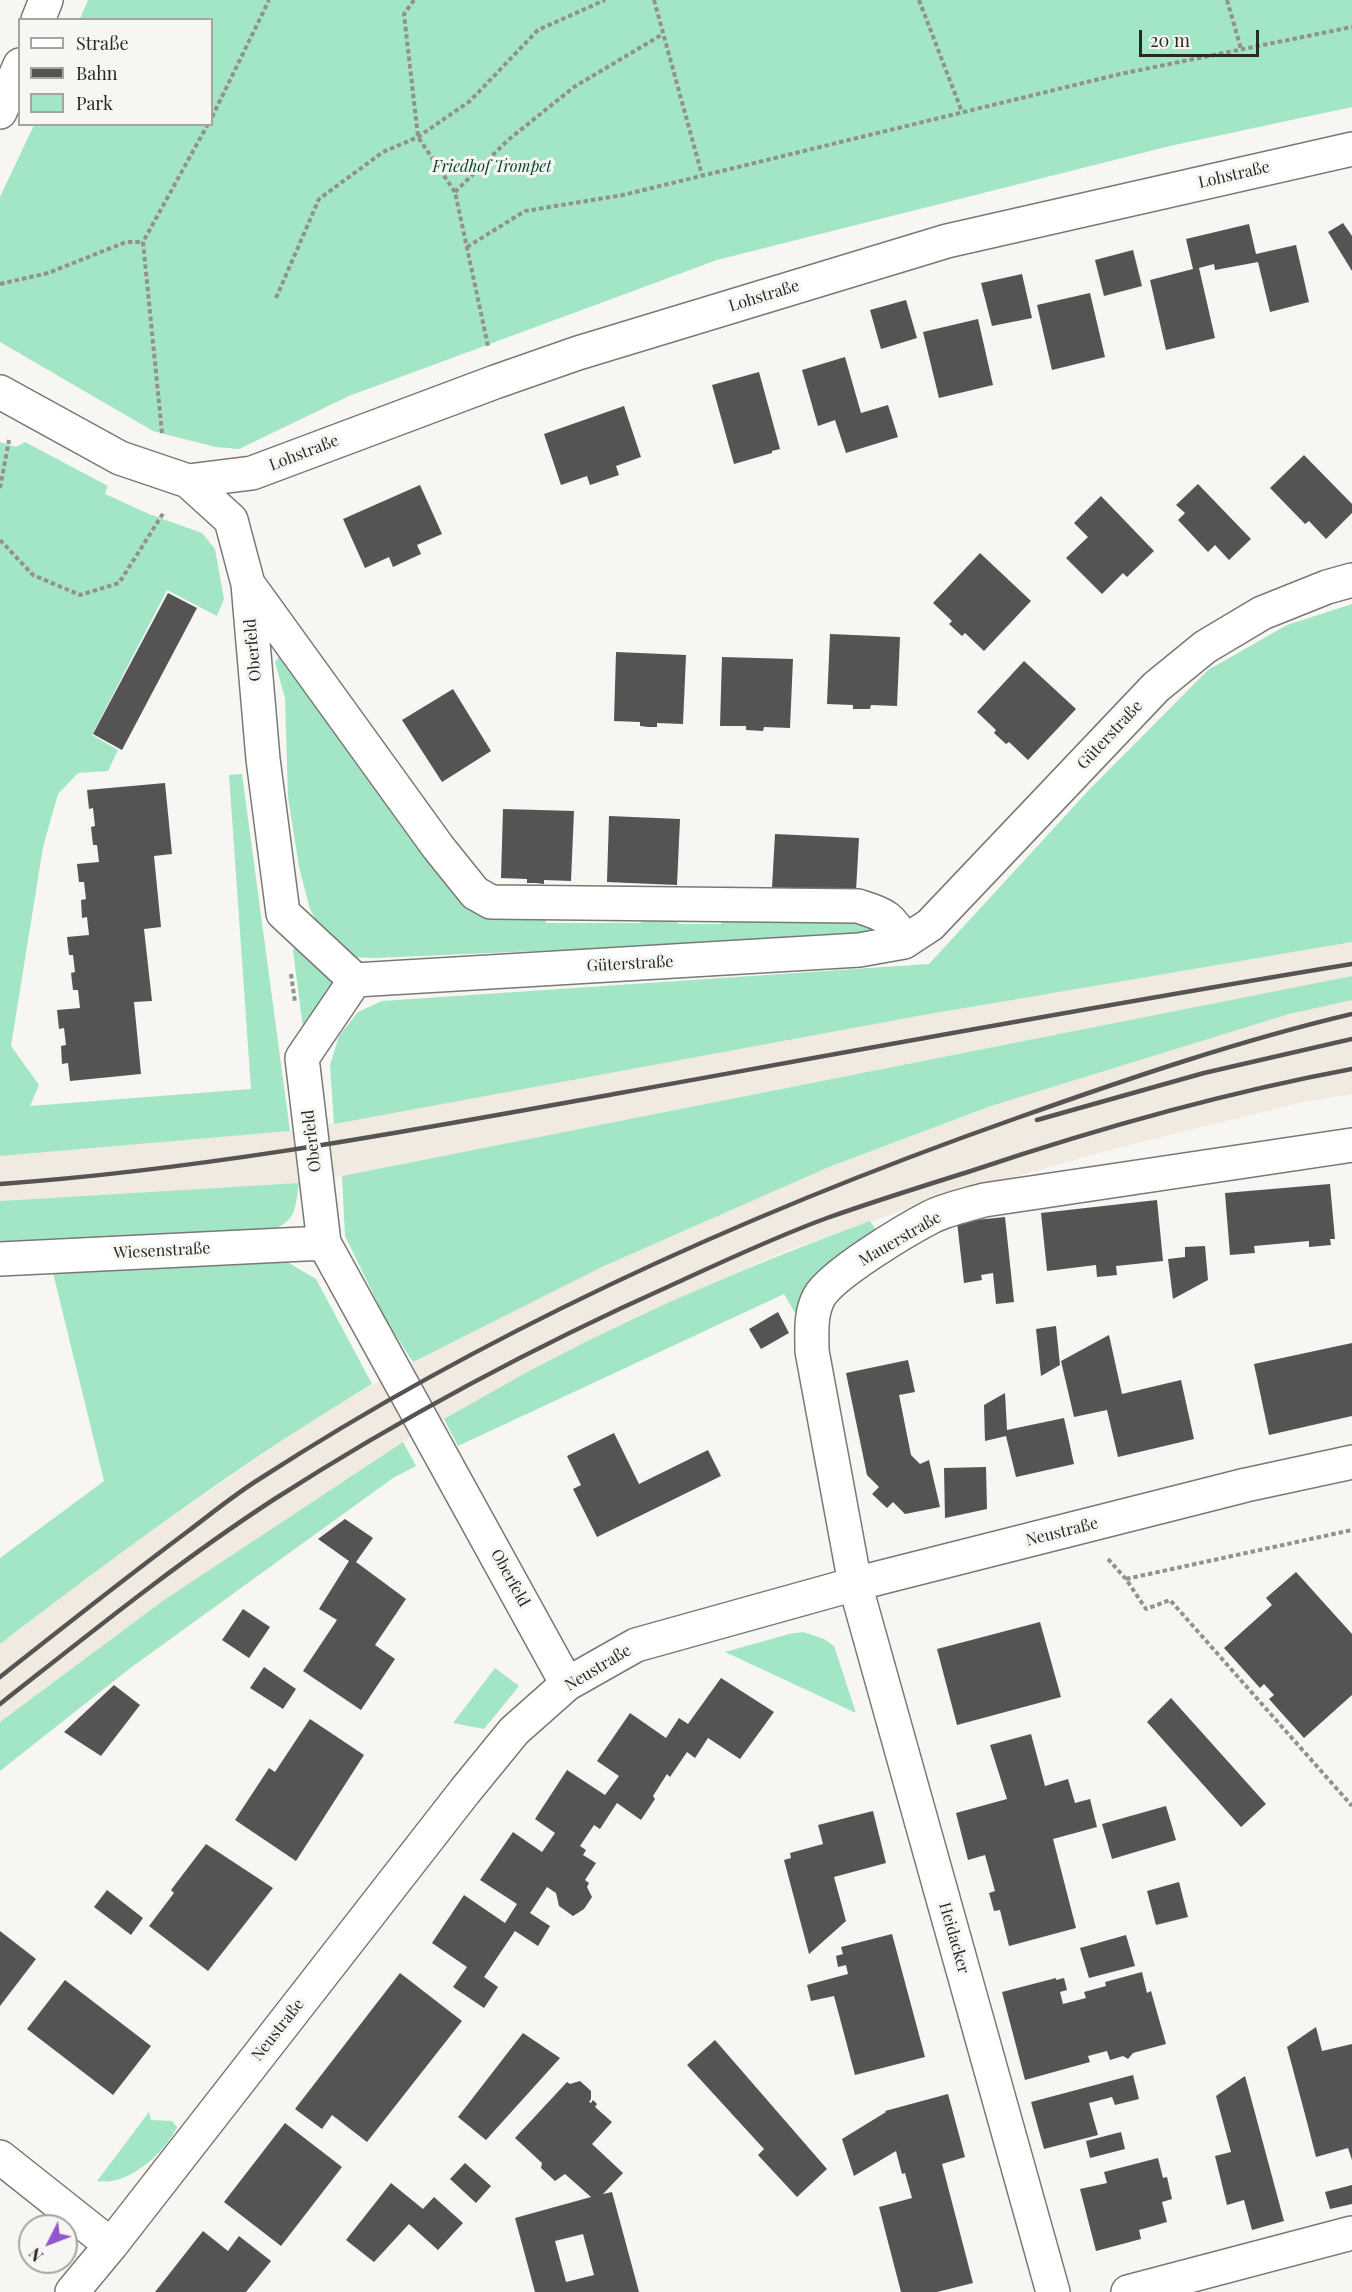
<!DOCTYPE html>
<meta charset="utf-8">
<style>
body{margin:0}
#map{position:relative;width:1352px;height:2292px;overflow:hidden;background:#f7f6f3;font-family:"Playfair Display",serif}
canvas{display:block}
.legend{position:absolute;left:18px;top:18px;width:195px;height:108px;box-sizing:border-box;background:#f7f6f3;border:2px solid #a5a4a1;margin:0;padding:8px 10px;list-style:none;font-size:18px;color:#292827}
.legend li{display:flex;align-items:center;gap:12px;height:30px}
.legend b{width:30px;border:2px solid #a5a4a1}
.north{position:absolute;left:18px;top:2214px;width:60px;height:60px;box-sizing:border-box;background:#f7f6f3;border:2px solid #a5a4a1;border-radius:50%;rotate:228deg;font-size:16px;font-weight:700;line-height:24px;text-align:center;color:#292827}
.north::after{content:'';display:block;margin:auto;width:21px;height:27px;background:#9456cc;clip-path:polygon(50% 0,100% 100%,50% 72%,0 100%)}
.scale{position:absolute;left:1139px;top:30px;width:120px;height:27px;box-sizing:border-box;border:3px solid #292827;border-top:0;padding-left:8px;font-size:18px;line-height:21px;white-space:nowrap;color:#292827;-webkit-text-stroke:4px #f7f6f3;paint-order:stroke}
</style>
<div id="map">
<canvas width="1352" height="2292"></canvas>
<ul class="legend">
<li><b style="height:8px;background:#fff"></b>Straße</li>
<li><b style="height:8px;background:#555453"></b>Bahn</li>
<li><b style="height:16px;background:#a3e6c5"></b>Park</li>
</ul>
<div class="north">N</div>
<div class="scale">20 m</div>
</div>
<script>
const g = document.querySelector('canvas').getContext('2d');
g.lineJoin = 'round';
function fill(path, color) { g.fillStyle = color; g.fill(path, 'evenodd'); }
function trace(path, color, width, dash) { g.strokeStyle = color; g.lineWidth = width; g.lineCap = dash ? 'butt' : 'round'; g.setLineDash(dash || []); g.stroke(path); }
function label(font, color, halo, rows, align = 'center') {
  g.font = font + ' "Playfair Display",serif'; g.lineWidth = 6; g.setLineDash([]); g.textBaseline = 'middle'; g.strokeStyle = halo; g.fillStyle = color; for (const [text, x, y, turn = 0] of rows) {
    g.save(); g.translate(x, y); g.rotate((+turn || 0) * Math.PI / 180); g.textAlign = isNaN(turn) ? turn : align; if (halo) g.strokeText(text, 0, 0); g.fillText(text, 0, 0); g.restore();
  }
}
fill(new Path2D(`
 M1352 942V976L342 1176 299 1183 0 1201V1156L290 1131 918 1016Z
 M1352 1000V1094L1303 1102 1117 1148 935 1199 781 1253 630 1320 551 1359 403 1442 164 1600 0 1722V1644L109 1560 321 1414 413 1362 604 1266 829 1167 991 1106 1289 1014Z`), '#f0eae0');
fill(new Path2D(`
 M88 0H1352V107L1170 146 717 260 349 396 239 449 215 447 153 431 0 342V197L34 125 212 124V20L80 19Z
 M0 442 16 447 25 442 108 486 105 494 149 514 202 533 215 549 224 599 217 616 167 590 92 735 118 750 108 771 78 773 58 794 43 847 11 1046 39 1085 30 1106 251 1089 229 775 242 774 290 1131 0 1156Z
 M1352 604V942L918 1016 334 1124 330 1065 339 1036 358 1012 382 1001 929 964 1088 791 1208 670 1287 625Z
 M281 654 468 904 546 910V923H641L643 912H677L678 924H721L724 916 870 920 874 928 864 933 699 944 375 958 351 957 323 934 310 909 299 867 288 797 285 698 275 662Z
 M295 947 330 974 332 984 303 1028 293 951Z
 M1352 976V1000L1289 1014 991 1106 829 1167 604 1266 413 1362 387 1322 345 1236 342 1176Z
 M299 1183C294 1216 296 1221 263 1234L0 1245V1201Z
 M870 1221 878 1233 804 1297 795 1313 784 1294 458 1446 444 1419C480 1399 515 1378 552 1359 654 1306 761 1261 870 1221Z
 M284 1260 316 1279 372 1384C242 1462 120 1552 0 1644V1558L104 1481 52 1269Z
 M403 1442 416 1466 393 1478 129 1669 0 1771V1722L164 1600Z
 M803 1632 824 1639 834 1646 856 1713 725 1652 789 1634Z
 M495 1668 519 1686 484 1729 453 1723Z
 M149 2112 151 2120 172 2121 177 2127C167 2149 137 2177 112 2181 107 2182 102 2181 97 2181Z`), '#a3e6c5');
fill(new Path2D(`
 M1343 223 1352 236V271L1328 232Z
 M1249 224 1256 254 1296 245 1309 302 1270 312 1258 262 1215 270 1214 264 1199 268 1215 338 1166 350 1150 280 1193 269 1186 239Z
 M1133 250 1142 286 1104 296 1095 260Z
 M1022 274 1032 318 992 326 981 283Z
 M1090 293 1105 357 1052 370 1037 305Z
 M906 300 917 338 881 349 870 310Z
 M978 319 993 385 939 398 923 332Z
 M845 357 861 413 888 405 898 437 846 453 835 420 818 426 802 370Z
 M759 372 780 449 772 451V453L734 464 712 385Z
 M624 406 641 457 616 466 619 475 590 485 587 476 561 485 544 434Z
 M1304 455 1352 504V513L1326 539 1309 521 1305 524 1270 488Z
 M1198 484 1251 539 1229 560 1215 545 1208 552 1178 520 1185 513 1176 505Z
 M420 485 442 534 417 545 421 554 393 567 389 557 365 568 343 519Z
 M1101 496 1154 551 1127 577 1123 573 1102 594 1066 558 1088 537 1074 523Z
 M980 553 1031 601 984 651 965 633 962 636 949 624 952 621 933 603Z
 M168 593 197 608 122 750 93 734Z
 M830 634 900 637 897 706 871 705 870 709H853V705L827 704Z
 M616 652 686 655 683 724 657 723V727H648L640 726V722L614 721Z
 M722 657 793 659 790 728 764 727 763 731 746 730V726H720Z
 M1024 661 1076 709 1028 760 1009 742 1006 744 994 733 996 730 977 712Z
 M453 689 491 751 442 782 402 720Z
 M165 783 172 854 154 856 161 927 144 929 152 1001 134 1002 141 1074 70 1081 68 1063 62 1064 61 1046 66 1045 64 1028 59 1029 57 1010 80 1008 78 990H73L71 973 75 972 73 955H69L67 937 89 935 87 917 82 918 81 900 86 899 84 882H79L77 864 99 862 97 845H93L91 827 95 826 93 808 89 809 87 790Z
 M503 809 574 811 571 881 544 880V884L536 883H527V879L501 878Z
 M609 816 680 819 677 885 607 882Z
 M775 834 859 838 856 891 772 888Z
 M1330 1184 1335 1239H1330L1331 1245 1309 1247V1241L1254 1246 1255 1253 1230 1255 1225 1193Z
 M1157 1200 1163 1261 1116 1266 1117 1275 1097 1277 1096 1265 1047 1271 1041 1213Z
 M1005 1217 1014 1302 996 1304 993 1273 981 1275 982 1280 964 1283 957 1222Z
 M1205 1246 1208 1280 1173 1299 1168 1259 1185 1257V1247Z
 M778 1312 789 1333 761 1349 749 1329Z
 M1056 1326 1060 1365 1041 1376 1036 1329Z
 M1109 1335 1122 1394 1181 1380 1194 1439 1118 1457 1107 1410 1074 1417 1061 1361Z
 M1352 1343V1416L1269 1435 1254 1364Z
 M908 1360 915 1392 899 1395 911 1455 920 1464 929 1460 940 1507 905 1514 893 1502 887 1508 872 1494 879 1487 867 1475 846 1373Z
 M1005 1393 1007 1430 1064 1418 1074 1464 1016 1477 1006 1436 985 1441 984 1405Z
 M614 1433 639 1484 708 1450 721 1476 597 1537 573 1489 581 1485 567 1456Z
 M986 1467 987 1509 945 1518 944 1468Z
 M345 1519 373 1538 356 1562 406 1599 375 1645 395 1659 361 1710 303 1671 337 1620 319 1609 349 1561 318 1539Z
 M1296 1572 1352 1634V1695L1304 1738 1269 1699 1274 1695 1264 1684 1260 1688 1224 1648 1272 1605 1266 1598Z
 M243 1609 270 1627 249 1658 222 1640Z
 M1040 1622 1061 1697 957 1725 937 1649Z
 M264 1667 296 1689 283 1709 250 1688Z
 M721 1678 774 1712 740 1759 708 1738 695 1758 687 1752 670 1777 667 1774 653 1796 655 1799 641 1820 617 1803 600 1829 594 1825 580 1846 586 1850 583 1855 596 1863 585 1880 589 1883 587 1887 592 1897 584 1909 573 1916 559 1906 556 1893 547 1887 530 1913 550 1926 538 1946 515 1931 484 1977 498 1987 484 2008 453 1987 467 1967 432 1943 464 1895 505 1923 517 1904 480 1880 513 1832 542 1852 555 1833 535 1819 567 1770 605 1795 619 1776 597 1761 630 1713 666 1738 679 1718 688 1724Z
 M114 1685 140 1705 101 1756 64 1732Z
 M1171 1698 1266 1804 1241 1827 1147 1722Z
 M310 1719 364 1755 296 1861 235 1820 269 1768 275 1772Z
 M1031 1734 1045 1786 1068 1779 1075 1803 1090 1799 1097 1827 1053 1839 1076 1928 1009 1946 1000 1910 994 1911 989 1893 995 1891 985 1855 968 1860 956 1813 1007 1799 990 1745Z
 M1166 1806 1176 1840 1112 1859 1102 1824Z
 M873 1811 886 1863 834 1877 846 1921 809 1954 784 1860 791 1858 790 1853 823 1844 818 1825Z
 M206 1844 273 1888 208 1971 149 1926 174 1893 171 1890Z
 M1179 1882 1188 1917 1156 1925 1147 1891Z
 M107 1890 143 1918 131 1935 94 1907Z
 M0 1931 36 1959 0 2006Z
 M892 1934 925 2057 855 2075 834 1996 811 2001 807 1985 848 1974 846 1965 838 1967 836 1956 843 1954 841 1947Z
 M1126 1935 1135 1966 1089 1978 1080 1948Z
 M1142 1972 1147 1993 1151 1991 1166 2044 1133 2053 1128 2059 1123 2056 1110 2060 1107 2051 1088 2056 1090 2062 1025 2080 1002 1992 1056 1978V1980L1064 1978 1067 1990 1060 1992 1063 2004 1086 1998 1084 1992 1106 1986 1105 1982Z
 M400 1973 462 2021 367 2142 332 2115 322 2129 295 2109Z
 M65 1980 151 2046 113 2095 27 2029Z
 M1316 2027 1322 2051 1352 2044V2160L1348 2148 1316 2157 1307 2122 1287 2047Z
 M523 2033 560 2058 486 2140 458 2117Z
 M715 2040 827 2169 797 2197 758 2155 764 2149 687 2065Z
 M1133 2075 1139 2099 1115 2105 1112 2097 1089 2103 1098 2135 1044 2149 1031 2102Z
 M1245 2076 1284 2221 1252 2230 1244 2200 1227 2205 1215 2156 1231 2152 1216 2096Z
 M580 2081 591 2091V2099L589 2102 591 2103 593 2100 597 2104 595 2107 612 2122 592 2144 623 2173 603 2194 612 2192 639 2292H535L515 2218 591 2197 565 2174 555 2181 541 2168 542 2163 515 2138 567 2082 570 2084ZM583 2234 594 2275 566 2282 555 2241Z
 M948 2094 965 2157 942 2164 973 2283 937 2292H901L879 2207 912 2198 905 2173 902 2174 896 2151 854 2176 842 2139 886 2112 885 2111Z
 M285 2123 342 2167 281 2246 224 2202Z
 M1121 2132 1125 2149 1090 2158 1086 2141Z
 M1158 2158 1163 2178 1167 2177 1172 2199 1162 2202 1167 2222 1139 2230 1141 2239 1096 2251 1080 2189 1107 2183 1104 2172Z
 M465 2163 491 2186 476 2203 450 2179Z
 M391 2183 423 2209 434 2197 463 2223 438 2250 409 2224 374 2262 346 2240Z
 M1352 2185V2204L1330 2209 1325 2192Z
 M203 2231 228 2251 239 2236 271 2261 246 2292H155Z`), '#565355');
const minor = new Path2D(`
 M38 20 46 0
 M0 112 20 65
 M0 392 120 458 188 481 231 520 248 584 263 759 283 913 355 980
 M188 481 252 473 495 382 578 353 947 241 1352 149
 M248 584 438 847 475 893 491 902 858 906C885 915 891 916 904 942
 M355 980 859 950 904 942 930 925 1156 687 1205 647 1262 613 1327 587 1352 580
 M355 980 302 1058 324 1243 567 1684
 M0 1259 324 1243
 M0 2157 111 2245
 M72 2292 111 2245 465 1791 514 1731 567 1684 636 1645 855 1584 1246 1485 1352 1462
 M1053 2292 855 1584 812 1351C812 1333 810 1314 819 1297 832 1274 906 1230 931 1217 947 1209 967 1205 984 1200L1352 1145
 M1128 2292 1352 2233`);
trace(minor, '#797875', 36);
trace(new Path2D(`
 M414 0 404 14 418 137 455 192 488 346
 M654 0 702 175
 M919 0 962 112
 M1227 0 1241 49
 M212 117 269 0
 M455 192 508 140 574 87 663 34
 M467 247 525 211 623 195 1120 74 1352 27
 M0 284 48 273 126 242H143
 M276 298 319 199 383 152 418 137 470 101 538 30 605 0
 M162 433 143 242 208 124
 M0 488 9 440
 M0 540 33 575 80 595 119 583 164 512
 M291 974 295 1002
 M1108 1559 1126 1579 1146 1609 1170 1600 1352 1806
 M1126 1579 1352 1530`), '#92918f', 4, [4.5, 3]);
trace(minor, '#fff', 33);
trace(new Path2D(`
 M1037 1120 1204 1073 1352 1039
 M0 1184C209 1169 414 1130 620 1093 864 1049 1107 1004 1352 964
 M0 1677C62 1628 124 1579 187 1532 211 1514 235 1494 261 1478 496 1326 753 1211 1017 1118 1127 1079 1238 1041 1352 1014
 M0 1704C89 1634 178 1562 273 1500 401 1418 535 1346 674 1284 724 1261 775 1237 827 1218 875 1201 923 1186 971 1171 1096 1129 1223 1093 1352 1069`), '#555453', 4.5);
label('italic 16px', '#05452f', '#f7f6f3', [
 ["Friedhof Trompet",492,167]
]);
label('16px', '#292827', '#f7f6f3', [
 ["Lohstraße",1234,175,-13],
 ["Lohstraße",764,296,-17],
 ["Lohstraße",304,453,-21],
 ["Oberfeld",253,650,-95],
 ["Güterstraße",1110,735,-47],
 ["Güterstraße",630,964,-3],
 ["Oberfeld",312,1141,-97],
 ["Mauerstraße",900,1239,-30],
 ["Wiesenstraße",162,1251,-3],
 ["Neustraße",1062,1532,-14],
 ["Oberfeld",510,1578,61],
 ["Neustraße",598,1668,-31],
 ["Heidacker",954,1938,74],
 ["Neustraße",278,2030,-52]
]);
</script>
